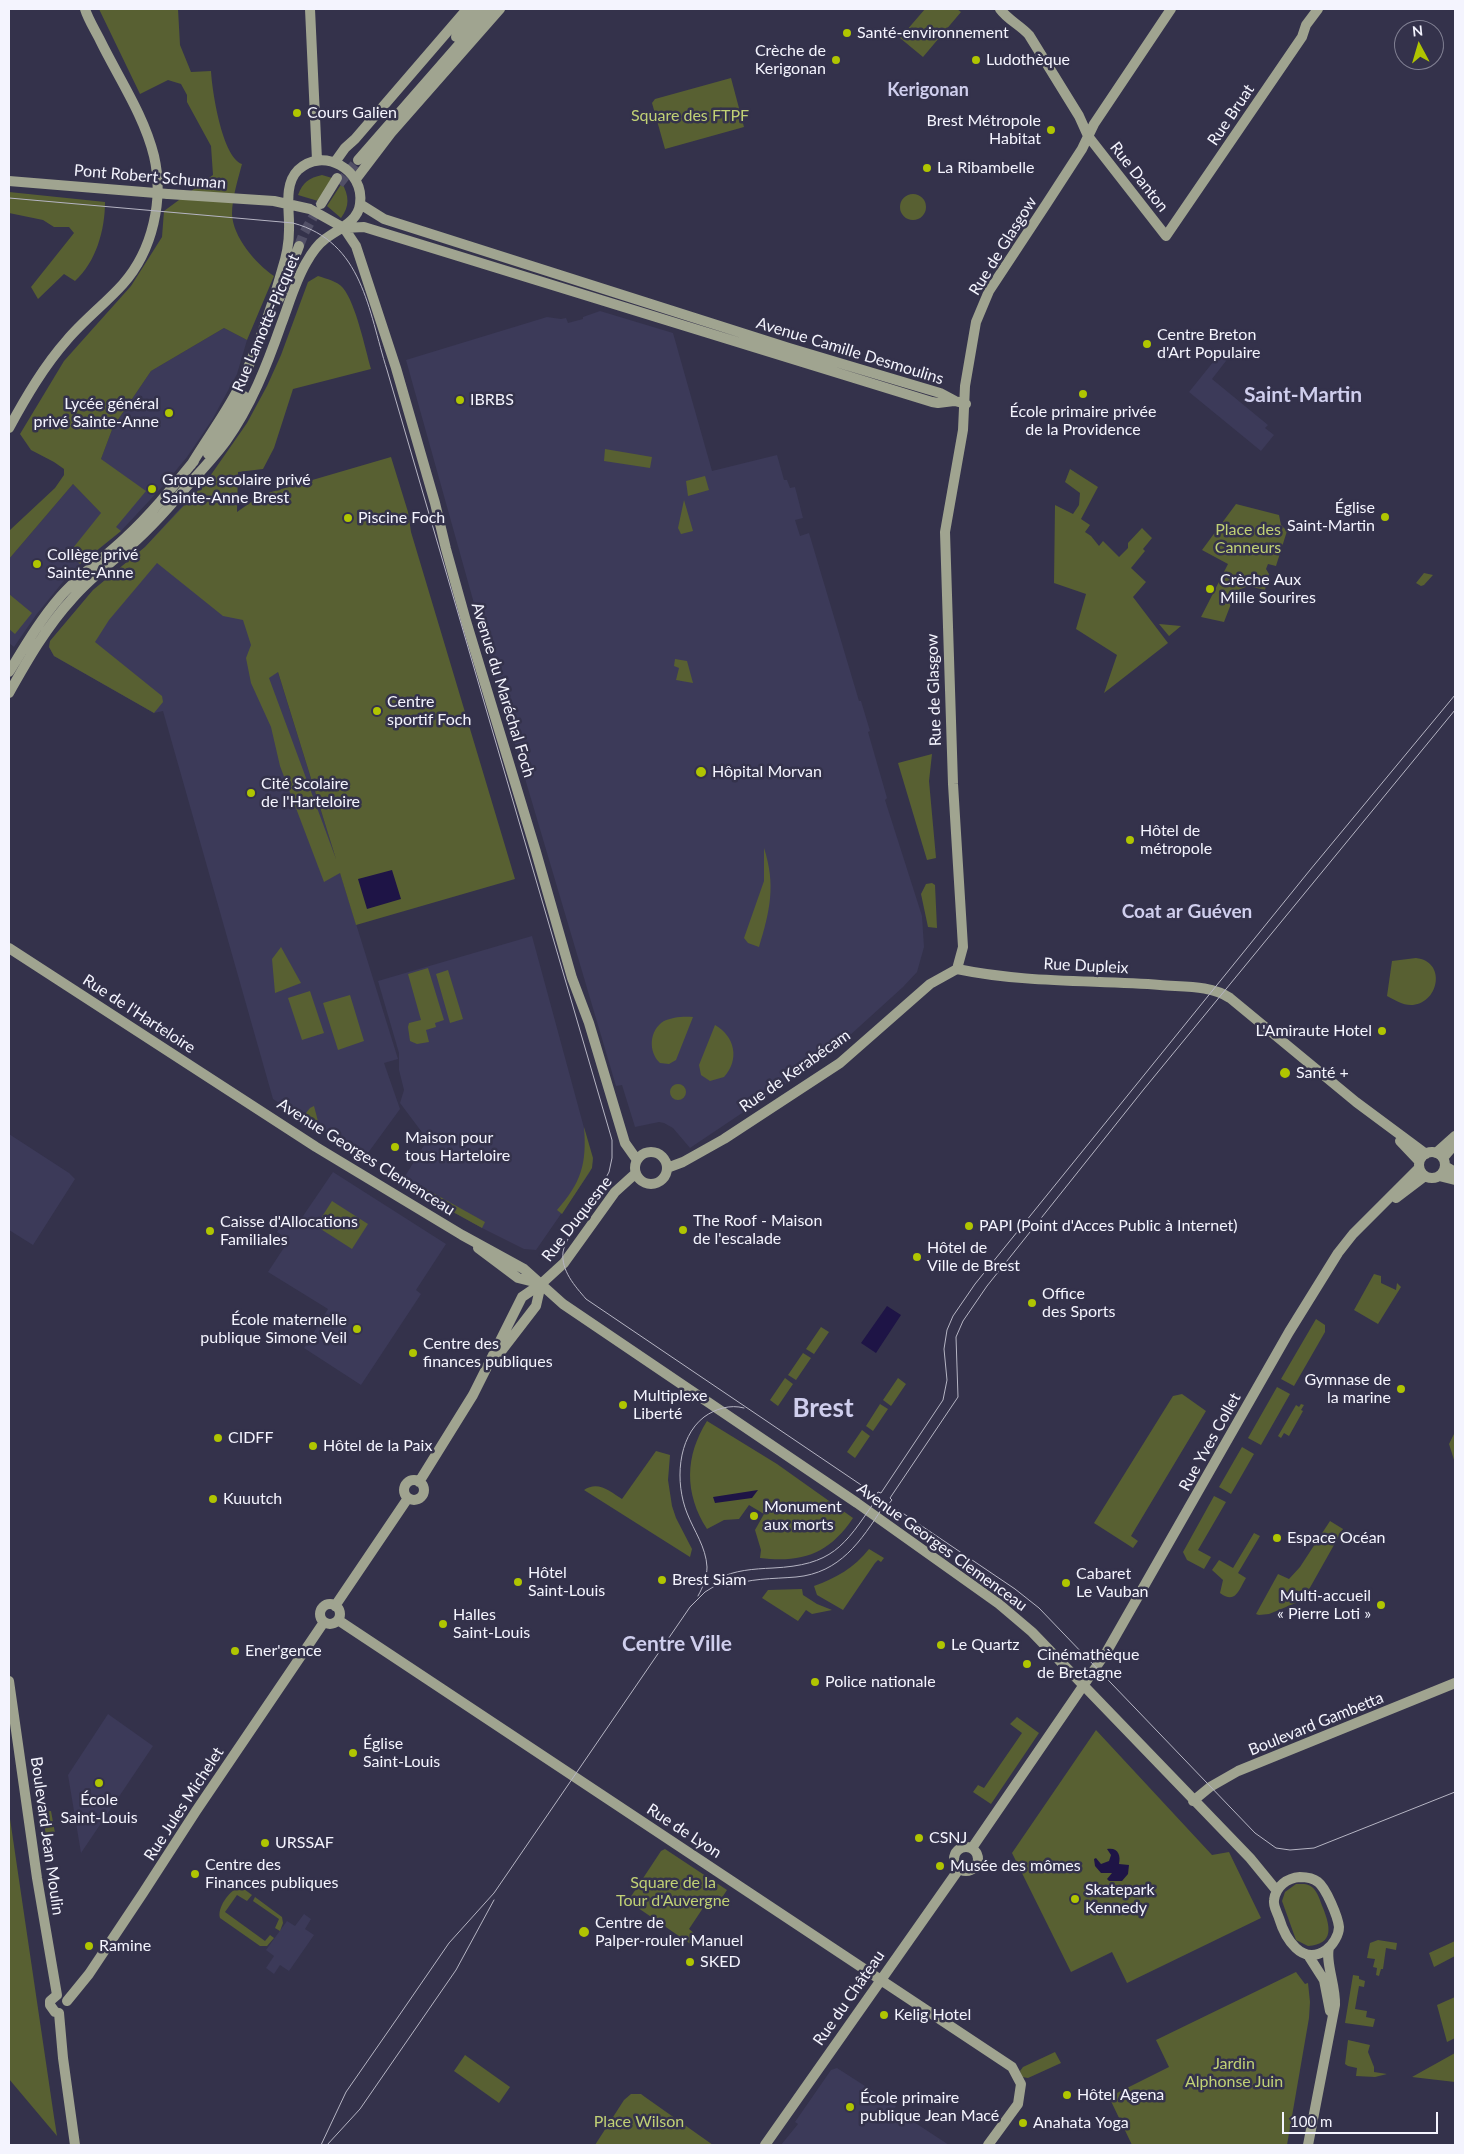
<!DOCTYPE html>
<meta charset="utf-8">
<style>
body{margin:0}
#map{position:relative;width:1464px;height:2154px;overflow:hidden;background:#34324b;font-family:Lato,sans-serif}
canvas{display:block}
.frame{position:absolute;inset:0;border:10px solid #f4f4fe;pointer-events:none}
.north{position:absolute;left:1394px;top:20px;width:50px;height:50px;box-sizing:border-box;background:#34324b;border:1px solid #818093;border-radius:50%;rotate:354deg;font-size:14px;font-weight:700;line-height:20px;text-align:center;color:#f4f4fe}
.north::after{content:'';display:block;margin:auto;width:18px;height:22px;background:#b0c501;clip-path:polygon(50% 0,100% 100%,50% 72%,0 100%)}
.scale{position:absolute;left:1282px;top:2112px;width:156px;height:22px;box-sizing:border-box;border:2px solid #f4f4fe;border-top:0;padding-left:6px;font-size:15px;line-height:18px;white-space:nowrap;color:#f4f4fe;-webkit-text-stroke:4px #34324b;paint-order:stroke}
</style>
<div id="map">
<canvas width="1464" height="2154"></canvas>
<div class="frame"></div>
<div class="north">N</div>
<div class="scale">100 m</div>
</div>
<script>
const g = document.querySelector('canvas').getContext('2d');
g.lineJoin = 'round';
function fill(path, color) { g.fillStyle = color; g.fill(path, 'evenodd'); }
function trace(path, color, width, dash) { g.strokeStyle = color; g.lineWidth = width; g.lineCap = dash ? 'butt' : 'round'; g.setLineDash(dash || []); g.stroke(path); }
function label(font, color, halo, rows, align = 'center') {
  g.font = font + ' Lato,sans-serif'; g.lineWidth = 5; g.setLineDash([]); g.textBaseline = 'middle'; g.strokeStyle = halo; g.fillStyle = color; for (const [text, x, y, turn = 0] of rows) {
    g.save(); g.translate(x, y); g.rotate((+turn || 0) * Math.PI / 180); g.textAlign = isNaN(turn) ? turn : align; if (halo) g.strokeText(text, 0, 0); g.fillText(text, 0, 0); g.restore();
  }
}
fill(new Path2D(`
 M600 311 673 333 712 471 777 455 784 480H787L790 488 795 487 803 518 795 520 800 536 809 533 859 701H861L870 731 868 732 887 798 885 800 922 916 924 947 917 972 903 987 827 1056 690 1148 673 1128 664 1123 659 1122 635 1127 622 1085 616 1086 487 650 406 360 547 317 561 319 566 318 568 323 583 319V317Z
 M224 328 247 340 237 374 212 420 187 457 163 486 121 531 71 572 36 615 14 647 9 643V559L73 484 115 527 101 459 113 427 151 371Z
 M1222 351 1229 357 1212 379 1268 425 1265 428 1274 435 1261 451 1189 392Z
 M184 504 240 550 398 1059 384 1063 400 1109 365 1157 273 1099 163 711 154 713 54 656 49 647 50 641 93 590 145 547Z
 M532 936 593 1161 590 1172 536 1250 524 1249 482 1228 415 1191 404 1178 426 1142 424 1135 400 1103 404 1090 399 1070V1053L378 981Z
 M9 1134 69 1173 75 1179 33 1245 9 1230Z
 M333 1172 446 1244 416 1290 421 1294 361 1385 304 1348 328 1309 268 1272 289 1240 277 1232 280 1227 288 1215 299 1222Z
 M108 1714 153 1746 81 1853 68 1775Z
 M304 1914 311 1919 305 1929 314 1935 289 1971 280 1965 274 1974 266 1968 274 1956 266 1950 287 1921 295 1926Z
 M837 2068 896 2106 894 2109 949 2145H781L798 2124 795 2122 831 2070Z`), '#3c3a59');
fill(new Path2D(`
 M99 9H178L180 45 191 72 211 71C212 90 222 157 242 164 238 179 232 198 232 214 233 237 255 263 274 276L247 340 224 328 151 371 113 427 101 459 146 491 116 527 121 531 80 564 69 553 101 513 73 484 9 559 10 530 55 488 64 475V469L54 462 31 450 20 434 64 361 131 286 162 237 164 211 213 175 211 146 187 102V95L181 84 168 80 140 94Z
 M925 9H957L961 12 923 57 900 38Z
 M731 78 744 127 665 149 652 103 655 99Z
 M322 175 332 178 318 201 298 195C303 182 309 178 322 175Z
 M342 183C349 196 350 206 341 218L327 206Z
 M9 192 105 202C105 230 96 262 75 281L64 274 38 299 31 287 74 233 69 227H54L43 220 9 213Z
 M900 207a13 13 0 1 1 26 0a13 13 0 1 1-26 0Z
 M318 276C327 279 337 281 343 288 356 304 365 348 371 369L293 389 274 448 263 469 238 472 237 512 261 495 391 457 408 512 411 532 515 879 356 925 340 873 324 882 280 766 271 727 251 683 246 658 251 645 243 620 223 616 157 563 109 620 95 642 162 696 163 702 154 713 54 656 49 647 50 641 93 590 145 547 206 482 247 423 267 386 281 355 308 282ZM278 672 336 859 269 678Z
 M605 449 652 457 650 468 604 461Z
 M1070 469 1098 487 1081 519 1090 525 1085 532 1091 536 1099 546 1103 541 1119 557 1128 548V543L1142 528 1152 538 1143 549 1145 551 1131 568 1146 582 1133 597 1168 643 1104 693 1117 655 1076 629 1086 594 1054 583 1055 505 1073 514 1079 505 1080 493 1065 482Z
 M705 476 709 490 688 496 686 481Z
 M684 500 693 531 681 534 678 528Z
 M1236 504 1279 515 1281 525 1287 531 1276 566 1268 564 1266 569 1269 574 1265 590 1248 586 1236 591 1224 622 1201 617 1228 564 1202 550Z
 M1424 573 1433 575 1424 585 1421 586 1416 583Z
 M9 594 32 613 15 634 9 629Z
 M1159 624 1181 626 1169 636Z
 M675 659 687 661 693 683 676 680 679 668 674 666Z
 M932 754 929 781 936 858 927 860 898 763Z
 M764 848C776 885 770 911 759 947L748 943 744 938 764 881Z
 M932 883 935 885 937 928 928 927 921 894 926 884Z
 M281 947 301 983 275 993 272 959Z
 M1416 958C1446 961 1440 1002 1413 1005 1404 1006 1395 1000 1387 996L1392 961Z
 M428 968 444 1020 435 1023 436 1027 426 1030 429 1042 417 1044 410 1041 408 1027 409 1023 421 1020 408 974Z
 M448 970 463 1019 450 1023 436 974Z
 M310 991 324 1033 302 1040 288 998Z
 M350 995 364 1041 338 1050 323 1003Z
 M693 1017 676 1060 669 1064 660 1063C648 1052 649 1030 664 1021 672 1017 684 1016 693 1017Z
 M715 1025C735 1036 740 1060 724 1077L710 1081 701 1075 699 1065Z
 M670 1092a8 8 0 1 1 16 0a8 8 0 1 1-16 0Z
 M314 1106 320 1129 302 1118 310 1108Z
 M584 1127 593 1158 592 1168 562 1214 557 1210C581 1183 587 1164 584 1127Z
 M417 1184 485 1222 482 1228 415 1191Z
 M332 1201 368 1224 352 1249 316 1226Z
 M1374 1274 1381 1276V1283L1396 1290 1397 1283 1401 1287 1378 1324 1354 1310Z
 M1316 1319 1325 1325V1332L1294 1386 1281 1379Z
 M821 1327 829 1332 814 1354 806 1349Z
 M803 1353 811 1358 796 1380 788 1375Z
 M785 1378 793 1384 778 1406 770 1400Z
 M898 1378 906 1384 891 1406 883 1400Z
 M1277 1387 1290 1394 1261 1445 1248 1438Z
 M1182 1394 1206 1411 1131 1536 1138 1541 1133 1548 1094 1523 1173 1396Z
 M880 1404 888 1409 873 1431 866 1426Z
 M1301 1404 1304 1405 1301 1410 1303 1411 1289 1436 1284 1433 1281 1438 1278 1436 1296 1405 1299 1407Z
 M707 1421 777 1464 853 1518C829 1554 802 1563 760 1558L761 1550 755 1530 764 1514 749 1505 739 1519 724 1520 707 1529C684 1493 685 1456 707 1421Z
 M862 1430 870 1436 855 1458 847 1452Z
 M1455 1432V1463L1449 1444Z
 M1242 1447 1254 1454 1231 1494 1219 1487Z
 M656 1451 670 1455 668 1480 672 1506 676 1518 692 1549 690 1557 584 1490C598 1480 611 1492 622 1499Z
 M1214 1496 1226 1502 1198 1550 1211 1557 1204 1569 1187 1560 1183 1552Z
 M1330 1521 1343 1529 1303 1600 1269 1614 1259 1615 1256 1614 1278 1574 1289 1579 1300 1567Z
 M1254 1533 1260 1536 1238 1573 1246 1578C1239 1589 1236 1605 1220 1593L1223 1580 1212 1570 1219 1560 1233 1568Z
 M869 1549 884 1558 881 1562 878 1560 875 1563 843 1610 817 1595 814 1586C836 1578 854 1568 869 1549Z
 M802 1589 803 1595 817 1604 832 1610 812 1614 806 1610 798 1621 762 1598 768 1590Z
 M1017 1717 1039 1733 991 1804 973 1792 978 1785 984 1788 1022 1733 1010 1724Z
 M1096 1730 1212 1855 1229 1852 1261 1918 1127 1983 1112 1952 1071 1972 1012 1853Z
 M51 1811 55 1833 46 1835 42 1812Z
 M9 1812 54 2117 57 2136 9 2079Z
 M665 1849 727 1890 719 1902 709 1899 689 1929 695 1934 691 1939 696 1943 695 1945H692L628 1901 661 1851Z
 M1296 1884C1302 1884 1307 1883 1312 1887 1318 1892 1320 1901 1323 1908 1330 1926 1335 1944 1308 1946L1296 1940 1282 1901 1285 1892Z
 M238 1888 244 1889 252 1895 247 1901 237 1895 225 1912 265 1941 270 1935 274 1938 267 1946H260L220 1918C217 1908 229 1891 238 1888Z
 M255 1897 282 1917 283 1923 280 1931 275 1928 279 1919 253 1901Z
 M1378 1940 1397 1943 1396 1950 1386 1948 1383 1969H1381L1379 1976 1376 1975 1377 1968 1373 1967 1375 1959 1367 1958 1370 1943Z
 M1455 1941V1956L1434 1967 1429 1953Z
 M1296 1972 1305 1984 1308 1983 1310 2002 1309 2018 1287 2145H1132L1109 2097 1169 2067 1156 2040Z
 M1353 1975 1359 1976V1979L1365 1981 1364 1987 1359 1986 1355 2009 1367 2011 1366 2017 1375 2019 1373 2027 1345 2023Z
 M1455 1997V2038L1447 2042 1437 2005Z
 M1348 2040 1370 2045 1368 2052 1374 2067V2072L1387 2074 1375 2077 1356 2076 1357 2068 1348 2066 1345 2064Z
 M1055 2052 1061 2063 1028 2078 1022 2077 1020 2071 1023 2067Z
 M1455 2053V2082L1412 2077Z
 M465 2055 510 2087 499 2103 454 2071Z
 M631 2094H641L645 2097 713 2145H595L624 2100Z`), '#586032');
fill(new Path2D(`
 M392 870 401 899 367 909 358 879Z
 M887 1306 901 1315 876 1353 861 1343Z
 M758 1490 752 1498 715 1503 713 1497Z
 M1107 1849C1118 1847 1121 1855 1119 1864L1129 1865 1128 1874 1122 1881H1109L1107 1879 1112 1873H1101L1095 1866 1094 1859 1096 1858 1101 1864 1109 1861 1111 1855Z`), '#1e1446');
trace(new Path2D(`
 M339 184 358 160
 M299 246 304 233 320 205`), '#514f66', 10, [10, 5]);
trace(new Path2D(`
 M310 9 317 160
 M1000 9C1008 20 1020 25 1029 35L1079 116 1088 136 1166 236 1302 37 1306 25 1318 9
 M456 37 479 9
 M358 160 490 9
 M335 162 345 148 355 139 467 9
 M356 179 391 133 500 9
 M168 194 274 201 310 209 344 228 356 246 396 368 435 503 446 549 466 621 536 852 572 978 589 1023 625 1143 637 1160
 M321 204 337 178
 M360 204 384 219 789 348 940 393 955 401 966 404
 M344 228 364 227 932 402 938 403 954 401
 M279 299 299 246
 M9 428C26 397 44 366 67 340 84 320 106 303 123 284 153 250 164 199 154 156 144 115 118 77 100 40 95 30 88 19 85 9
 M208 454 244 396
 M9 672C25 646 40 620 60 597 80 574 104 558 125 538 151 514 172 488 194 461
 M9 693C27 661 47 626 72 599 89 579 109 564 129 547 151 528 170 506 189 484 202 470 215 456 226 441 251 406 267 365 281 325 289 304 295 282 306 263 311 254 317 245 325 239 338 229 358 222 360 204 365 170 323 146 298 170 283 185 290 212 289 230 289 243 286 258 282 270 271 310 256 353 237 391 224 416 206 440 191 465
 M9 948 316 1147 462 1235 524 1269 563 1304 857 1503 999 1604 1032 1632 1250 1858 1277 1891
 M957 969 963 947 953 784 945 532 963 430 965 386 976 322 989 291 1047 203 1082 149 1094 124 1171 9
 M957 969C1024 983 1092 980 1160 985 1183 987 1211 985 1230 998L1356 1102 1426 1154
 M1400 1141 1419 1161
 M635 1168a16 16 0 1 1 32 0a16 16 0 1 1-32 0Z
 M1419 1165a13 13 0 1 1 26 0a13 13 0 1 1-26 0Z
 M1436 1153 1455 1136
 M1443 1158 1455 1144
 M1445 1166 1455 1172
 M667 1168 683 1162 724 1139 840 1063 930 984 957 969
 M1439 1176 1455 1180
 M1396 1198 1425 1176
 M478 1248 518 1278 538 1283
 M496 1358 536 1306 541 1284
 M404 1490a10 10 0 1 1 20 0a10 10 0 1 1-20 0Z
 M419 1482 473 1395 522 1297 541 1284 564 1263 615 1192 636 1173
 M320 1614a10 10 0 1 1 20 0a10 10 0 1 1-20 0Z
 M335 1606 408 1498
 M338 1620 1012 2067 1021 2084 1018 2104 988 2145
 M9 1681 37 1878 57 1995
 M1193 1801 1210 1787 1238 1771 1455 1683
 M954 1859a12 12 0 1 1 24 0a12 12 0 1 1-24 0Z
 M972 1848 1107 1651 1289 1332 1338 1253 1353 1234 1419 1168
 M1300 1877C1307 1877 1313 1878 1318 1882 1326 1888 1338 1917 1339 1927 1339 1935 1333 1945 1326 1950 1302 1967 1285 1938 1279 1918 1277 1912 1273 1906 1274 1900 1276 1886 1287 1878 1300 1877Z
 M1308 1955 1324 1980 1330 2011
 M57 1995 50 2001V2005L55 2012 59 2013
 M67 2001 89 1974 143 1893 196 1811 324 1622
 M59 2013 63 2058 75 2145
 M765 2145 959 1869
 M1308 2145 1335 2005C1336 1986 1325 1962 1329 1948`), '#a0a490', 10);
trace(new Path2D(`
 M9 198 293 223C363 242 368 310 387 370L612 1140V1158L609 1172C600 1190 565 1237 563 1252 561 1271 575 1286 586 1299L1015 1589 1039 1608 1255 1833 1276 1848 1290 1850 1314 1848 1455 1792
 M1455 695 1310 870 975 1284 953 1316 947 1330 944 1349 947 1380 943 1400 881 1493 878 1492 873 1499 875 1501C844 1547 832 1565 773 1568 753 1569 735 1570 717 1579L727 1587C749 1578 772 1579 796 1577 840 1573 861 1541 883 1507L885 1508 892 1500 890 1498 958 1397 956 1337 963 1321 987 1286 1144 1089 1455 710
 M698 1596C703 1587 707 1577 707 1567 706 1547 694 1531 687 1513 675 1483 677 1438 704 1417 715 1409 730 1404 744 1408
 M321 2145 346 2092 396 2020 449 1943 494 1893 690 1607 705 1592 726 1579
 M327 2145 360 2109 456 1970 494 1900`), '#b6b5c4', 1);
trace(new Path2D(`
 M9 181 168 194`), '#a0a490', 10);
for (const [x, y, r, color] of [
 [847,33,5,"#b0c501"],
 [836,60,5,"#b0c501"],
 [976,60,5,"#b0c501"],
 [297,113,5,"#b0c501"],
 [1051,130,5,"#b0c501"],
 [927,168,5,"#b0c501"],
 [1147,344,5,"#b0c501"],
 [1083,394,5,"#b0c501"],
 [460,400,5,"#b0c501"],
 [169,413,5,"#b0c501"],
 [152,489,5,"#b0c501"],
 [1385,517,5,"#b0c501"],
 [348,518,5,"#b0c501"],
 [37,564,5,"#b0c501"],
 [1210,589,5,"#b0c501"],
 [377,711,5,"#b0c501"],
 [701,772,6,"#b0c501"],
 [251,793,5,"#b0c501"],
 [1130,840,5,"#b0c501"],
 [1382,1031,5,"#b0c501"],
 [1285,1073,6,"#b0c501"],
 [395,1147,5,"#b0c501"],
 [969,1226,5,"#b0c501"],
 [683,1230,5,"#b0c501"],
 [210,1231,5,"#b0c501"],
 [917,1257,5,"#b0c501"],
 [1032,1303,5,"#b0c501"],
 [357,1329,5,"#b0c501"],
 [413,1353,5,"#b0c501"],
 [1401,1389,5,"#b0c501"],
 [623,1405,5,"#b0c501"],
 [218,1438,5,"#b0c501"],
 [313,1446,5,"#b0c501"],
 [213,1499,5,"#b0c501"],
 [754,1516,5,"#b0c501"],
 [1277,1538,5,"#b0c501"],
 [662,1580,5,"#b0c501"],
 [518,1582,5,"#b0c501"],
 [1066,1583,5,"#b0c501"],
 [1381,1605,5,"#b0c501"],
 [443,1624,5,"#b0c501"],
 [941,1645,5,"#b0c501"],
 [235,1651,5,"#b0c501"],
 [1027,1664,5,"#b0c501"],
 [815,1682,5,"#b0c501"],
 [353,1753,5,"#b0c501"],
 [99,1783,5,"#b0c501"],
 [919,1838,5,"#b0c501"],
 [265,1843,5,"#b0c501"],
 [940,1866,5,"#b0c501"],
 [195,1874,5,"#b0c501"],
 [1075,1899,5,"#b0c501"],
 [584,1932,6,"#b0c501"],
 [89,1946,5,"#b0c501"],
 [690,1962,5,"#b0c501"],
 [884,2015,5,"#b0c501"],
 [1067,2095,5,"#b0c501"],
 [850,2107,5,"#b0c501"],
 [1023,2123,5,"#b0c501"]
]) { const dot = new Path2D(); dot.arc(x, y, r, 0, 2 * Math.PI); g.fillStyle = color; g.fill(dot); trace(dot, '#34324b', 2); }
label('16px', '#f4f4fe', '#34324b', [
 ["Santé-environnement",857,33],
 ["Crèche de",826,51,"right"],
 ["Kerigonan",826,69,"right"],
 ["Ludothèque",986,60],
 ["Cours Galien",307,113],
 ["Brest Métropole",1041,121,"right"],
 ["Habitat",1041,139,"right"],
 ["La Ribambelle",937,168],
 ["Centre Breton",1157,335],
 ["d'Art Populaire",1157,353],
 ["IBRBS",470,400],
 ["Lycée général",159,404,"right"],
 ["privé Sainte-Anne",159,422,"right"],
 ["École primaire privée",1083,412,"center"],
 ["de la Providence",1083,430,"center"],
 ["Groupe scolaire privé",162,480],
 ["Sainte-Anne Brest",162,498],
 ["Église",1375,508,"right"],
 ["Saint-Martin",1375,526,"right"],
 ["Piscine Foch",358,518],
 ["Collège privé",47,555],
 ["Sainte-Anne",47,573],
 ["Crèche Aux",1220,580],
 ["Mille Sourires",1220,598],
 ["Centre",387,702],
 ["sportif Foch",387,720],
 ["Hôpital Morvan",712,772],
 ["Cité Scolaire",261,784],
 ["de l'Harteloire",261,802],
 ["Hôtel de",1140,831],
 ["métropole",1140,849],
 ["L'Amiraute Hotel",1372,1031,"right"],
 ["Santé +",1296,1073],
 ["Maison pour",405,1138],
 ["tous Harteloire",405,1156],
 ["The Roof - Maison",693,1221],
 ["de l'escalade",693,1239],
 ["Caisse d'Allocations",220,1222],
 ["Familiales",220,1240],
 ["PAPI (Point d'Acces Public à Internet)",979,1226],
 ["Hôtel de",927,1248],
 ["Ville de Brest",927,1266],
 ["Office",1042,1294],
 ["des Sports",1042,1312],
 ["École maternelle",347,1320,"right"],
 ["publique Simone Veil",347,1338,"right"],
 ["Centre des",423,1344],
 ["finances publiques",423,1362],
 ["Gymnase de",1391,1380,"right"],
 ["la marine",1391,1398,"right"],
 ["Multiplexe",633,1396],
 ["Liberté",633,1414],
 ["CIDFF",228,1438],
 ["Hôtel de la Paix",323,1446],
 ["Kuuutch",223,1499],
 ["Monument",764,1507],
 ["aux morts",764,1525],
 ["Espace Océan",1287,1538],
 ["Hôtel",528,1573],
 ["Saint-Louis",528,1591],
 ["Cabaret",1076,1574],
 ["Le Vauban",1076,1592],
 ["Brest Siam",672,1580],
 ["Multi-accueil",1371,1596,"right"],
 ["« Pierre Loti »",1371,1614,"right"],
 ["Halles",453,1615],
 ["Saint-Louis",453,1633],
 ["Le Quartz",951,1645],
 ["Ener'gence",245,1651],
 ["Cinémathèque",1037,1655],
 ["de Bretagne",1037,1673],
 ["Police nationale",825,1682],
 ["Église",363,1744],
 ["Saint-Louis",363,1762],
 ["École",99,1800,"center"],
 ["Saint-Louis",99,1818,"center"],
 ["CSNJ",929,1838],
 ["URSSAF",275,1843],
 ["Centre des",205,1865],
 ["Finances publiques",205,1883],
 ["Musée des mômes",950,1866],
 ["Skatepark",1085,1890],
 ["Kennedy",1085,1908],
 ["Centre de",595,1923],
 ["Palper-rouler Manuel",595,1941],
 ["Ramine",99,1946],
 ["SKED",700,1962],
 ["Kelig Hotel",894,2015],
 ["Hôtel Agena",1077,2095],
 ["École primaire",860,2098],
 ["publique Jean Macé",860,2116],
 ["Anahata Yoga",1033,2123]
], 'left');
label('16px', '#f4f4fe', '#34324b', [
 ["Rue Bruat",1231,115,-56],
 ["Pont Robert Schuman",150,177,5],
 ["Rue Danton",1139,177,52],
 ["Rue de Glasgow",1003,246,-58],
 ["Rue Lamotte-Picquet",266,323,-67],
 ["Avenue Camille Desmoulins",850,351,17],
 ["Avenue du Maréchal Foch",503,690,73],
 ["Rue de Glasgow",934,690,-92],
 ["Rue Dupleix",1086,966,3],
 ["Rue de l'Harteloire",139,1014,33],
 ["Rue de Kerabécam",795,1071,-35],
 ["Avenue Georges Clemenceau",366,1157,32],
 ["Rue Duquesne",577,1219,-52],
 ["Rue Yves Collet",1210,1442,-61],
 ["Avenue Georges Clemenceau",942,1547,36],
 ["Boulevard Gambetta",1316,1724,-22],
 ["Rue Jules Michelet",184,1804,-57],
 ["Rue de Lyon",684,1831,33],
 ["Boulevard Jean Moulin",47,1836,82],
 ["Rue du Château",849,1998,-55]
]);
label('16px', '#c1d175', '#34324b', [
 ["Square des FTPF",690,116],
 ["Place des",1248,530],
 ["Canneurs",1248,548],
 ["Square de la",673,1883],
 ["Tour d'Auvergne",673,1901],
 ["Jardin",1234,2064],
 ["Alphonse Juin",1234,2082],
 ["Place Wilson",639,2122]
]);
label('bold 18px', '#cfceed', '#34324b', [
 ["Kerigonan",928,90]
]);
label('bold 19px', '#cfceed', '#34324b', [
 ["Coat ar Guéven",1187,912]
]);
label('bold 21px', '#cfceed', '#34324b', [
 ["Saint-Martin",1303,395],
 ["Centre Ville",677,1644]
]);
label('bold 26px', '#cfceed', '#34324b', [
 ["Brest",823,1409]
]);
</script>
